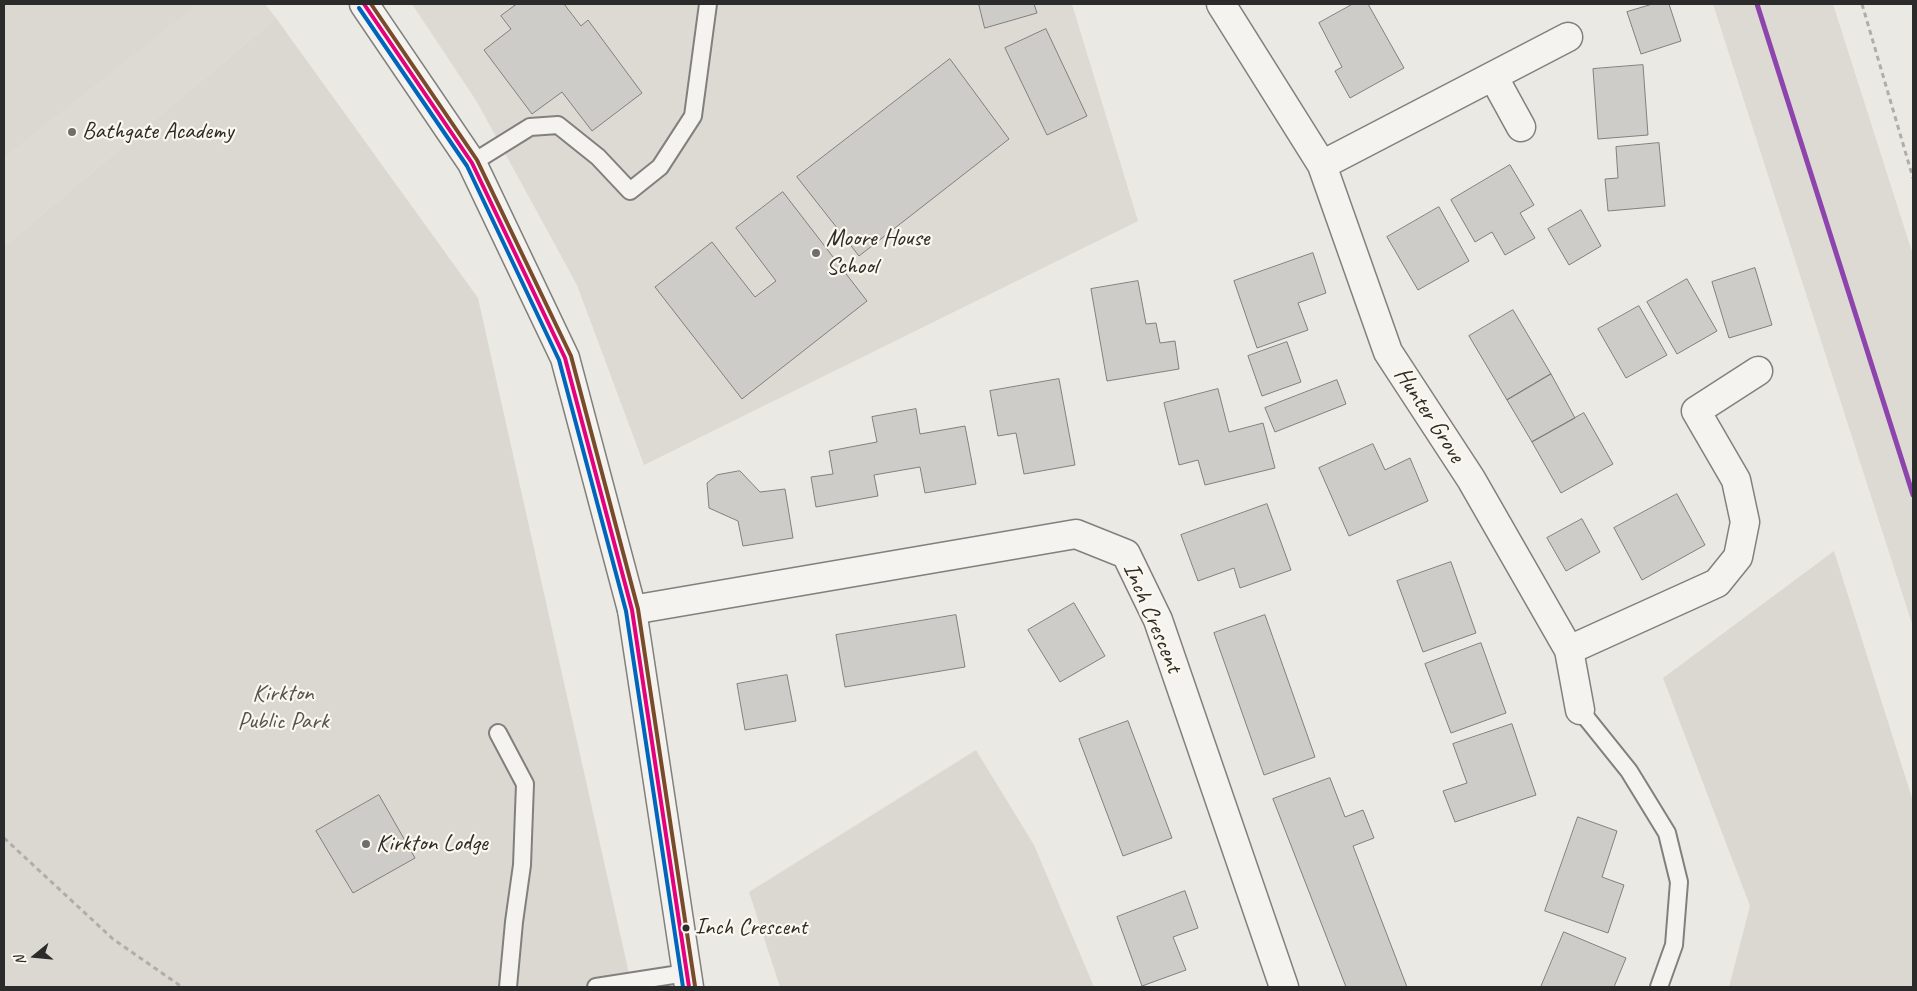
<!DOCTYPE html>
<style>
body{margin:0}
#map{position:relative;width:1917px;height:991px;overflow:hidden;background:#eae9e4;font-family:Caveat,sans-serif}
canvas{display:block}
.frame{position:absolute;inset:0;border:5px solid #2b2b2b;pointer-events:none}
.north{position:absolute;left:10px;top:931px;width:50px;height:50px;-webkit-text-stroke:4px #fbf7ec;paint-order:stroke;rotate:253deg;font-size:14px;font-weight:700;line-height:20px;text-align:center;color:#2b2b2b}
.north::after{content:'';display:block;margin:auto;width:18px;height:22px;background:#2b2b2b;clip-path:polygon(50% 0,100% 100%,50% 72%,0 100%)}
</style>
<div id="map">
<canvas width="1917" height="991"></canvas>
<div class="frame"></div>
<div class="north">N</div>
</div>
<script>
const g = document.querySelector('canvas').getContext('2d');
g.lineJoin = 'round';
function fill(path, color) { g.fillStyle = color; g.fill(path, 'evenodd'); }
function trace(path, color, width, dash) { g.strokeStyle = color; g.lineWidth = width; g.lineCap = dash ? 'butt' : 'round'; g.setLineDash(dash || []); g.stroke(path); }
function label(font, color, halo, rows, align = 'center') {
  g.font = font + ' Caveat,sans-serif'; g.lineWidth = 4.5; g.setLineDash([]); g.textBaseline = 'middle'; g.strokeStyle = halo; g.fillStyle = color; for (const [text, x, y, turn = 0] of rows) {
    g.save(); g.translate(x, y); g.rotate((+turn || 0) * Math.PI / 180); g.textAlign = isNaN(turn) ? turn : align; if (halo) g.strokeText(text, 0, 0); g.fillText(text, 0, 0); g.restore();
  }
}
fill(new Path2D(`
 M4 4H265L276 18 4 246Z
 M412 4H1072L1138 221 644 465 577 285 477 102Z
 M1713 4H1833L1913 255V627Z`), '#dcdad3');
fill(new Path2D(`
 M4 4H197L4 157Z
 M276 18 478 298 632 987H4V246Z
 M1834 551 1913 801V987H1729L1750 906 1663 678Z
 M976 750 1034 845 1094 987H780L749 892Z`), '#dbd8d1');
const building = new Path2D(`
 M517 4H564L581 26 588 20 642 93 592 131 562 92 532 114 484 50 511 29 501 16Z
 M979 4H1034L1037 13 985 28Z
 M1353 4H1368L1404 68 1350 98 1335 71 1342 67 1319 23Z
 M1653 4H1669L1681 41 1641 54 1627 12Z
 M1046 29 1087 116 1047 135 1005 48Z
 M950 59 1009 139 859 256 797 177Z
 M1643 65 1648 135 1598 139 1593 69Z
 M1659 143 1665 206 1608 211 1605 179 1618 178 1616 147Z
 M1510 165 1534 205 1520 213 1535 238 1505 255 1492 232 1475 242 1451 200Z
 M783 192 867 301 742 399 655 287 712 242 755 297 776 281 736 228Z
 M1439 207 1469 261 1418 290 1387 237Z
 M1581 210 1601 246 1569 265 1548 229Z
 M1313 253 1326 293 1298 303 1308 330 1257 348 1234 281Z
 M1755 268 1772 325 1729 338 1712 282Z
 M1687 279 1717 331 1677 354 1647 302Z
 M1138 281 1146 324 1156 323 1160 343 1175 341 1179 369 1107 381 1091 289Z
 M1639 306 1667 355 1626 378 1598 329Z
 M1513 310 1551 374 1507 400 1469 336Z
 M1287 342 1301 382 1262 396 1248 356Z
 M1551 374 1575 418 1532 442 1507 400Z
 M1059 379 1075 465 1024 474 1016 433 998 436 990 391Z
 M1337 380 1346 404 1275 432 1265 408Z
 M1218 389 1229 432 1263 423 1275 468 1205 485 1198 460 1179 465 1164 403Z
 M916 409 920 434 965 426 976 484 925 493 920 467 874 475 878 496 816 507 811 477 833 474 829 451 877 442 872 417Z
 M1584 413 1613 464 1561 493 1532 442Z
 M1373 444 1385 470 1410 458 1428 501 1349 536 1319 468Z
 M740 471 760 492 785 489 793 538 743 546 738 521 709 508 707 483 717 475Z
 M1677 494 1705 545 1642 580 1614 528Z
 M1267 504 1291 570 1240 588 1234 568 1198 581 1181 535Z
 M1582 519 1600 552 1566 571 1547 538Z
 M1451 562 1476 633 1423 652 1397 581Z
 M1074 603 1105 656 1060 682 1028 630Z
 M956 615 965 667 845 687 836 635Z
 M1265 615 1315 757 1264 775 1214 633Z
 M1481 643 1506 713 1451 733 1425 664Z
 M787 675 796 721 745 730 737 684Z
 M1128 721 1172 838 1123 856 1079 739Z
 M1512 724 1536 795 1455 822 1443 791 1467 783 1453 744Z
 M1330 778 1345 817 1363 810 1374 838 1353 846 1407 987H1346L1273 799Z
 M379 795 415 858 353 893 316 831Z
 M1578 817 1617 831 1602 877 1624 885 1608 933 1545 911Z
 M1185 891 1198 928 1173 937 1186 970 1142 986 1117 917Z
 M1564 932 1626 958 1614 987H1541Z`);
fill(building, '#cdccc8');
trace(building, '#81807e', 1);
const lane = new Path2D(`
 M472 163 530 127 558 125 598 157 630 191 660 167 693 116 708 4
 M1580 710 1629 771 1667 833 1679 882 1674 945 1659 987
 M498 733 525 784 522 865 514 922 508 987
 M596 987 686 973`);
const street = new Path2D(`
 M1221 4 1322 165 1388 352 1471 479 1569 650 1580 710
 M1493 76 1521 127
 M1322 165 1568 37
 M632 610 1076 534 1126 554 1158 620 1284 987
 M1569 650 1717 583 1738 557 1745 522 1736 480 1696 411 1758 371`);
const primary = new Path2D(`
 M364 4 472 163 565 358 632 610 689 987`);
trace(lane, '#81807e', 20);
trace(street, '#81807e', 31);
trace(primary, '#81807e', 31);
trace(new Path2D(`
 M1862 4 1913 178
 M4 838 113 939 182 987`), '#afaeac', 3, [5, 4]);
trace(lane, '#f4f3ef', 16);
trace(street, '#f4f3ef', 28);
trace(primary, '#f4f3ef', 28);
trace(new Path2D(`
 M364 4 472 163 565 358 632 610 689 987`), '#e5007d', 4);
trace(new Path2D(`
 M359 8 467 166 559 360 626 611 683 987`), '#0065bd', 4);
trace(new Path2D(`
 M371 4 477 160 571 356 638 609 695 986`), '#7a4b2a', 4);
trace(new Path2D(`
 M1757 4 1913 495`), '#8e44ad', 5);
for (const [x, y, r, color] of [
 [72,132,5,"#6e6e6c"],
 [816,253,5,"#6e6e6c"],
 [366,844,5,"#6e6e6c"],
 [686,928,4.5,"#2b2b2b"]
]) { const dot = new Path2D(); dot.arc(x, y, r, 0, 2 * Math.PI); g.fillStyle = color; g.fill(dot); trace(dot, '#fbf7ec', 2); }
label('23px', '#2b2b2b', '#fbf7ec', [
 ["Inch Crescent",695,928]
], 'left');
label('24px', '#2b2b2b', '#fbf7ec', [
 ["Bathgate Academy",82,132],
 ["Moore House",826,239],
 ["School",826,267],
 ["Kirkton Lodge",376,844]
], 'left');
label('24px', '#2b2b2b', '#fbf7ec', [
 ["Hunter Grove",1429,415,57],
 ["Inch Crescent",1152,618,67]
]);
label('24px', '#545351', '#fbf7ec', [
 ["Kirkton",283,694],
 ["Public Park",283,722]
]);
</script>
